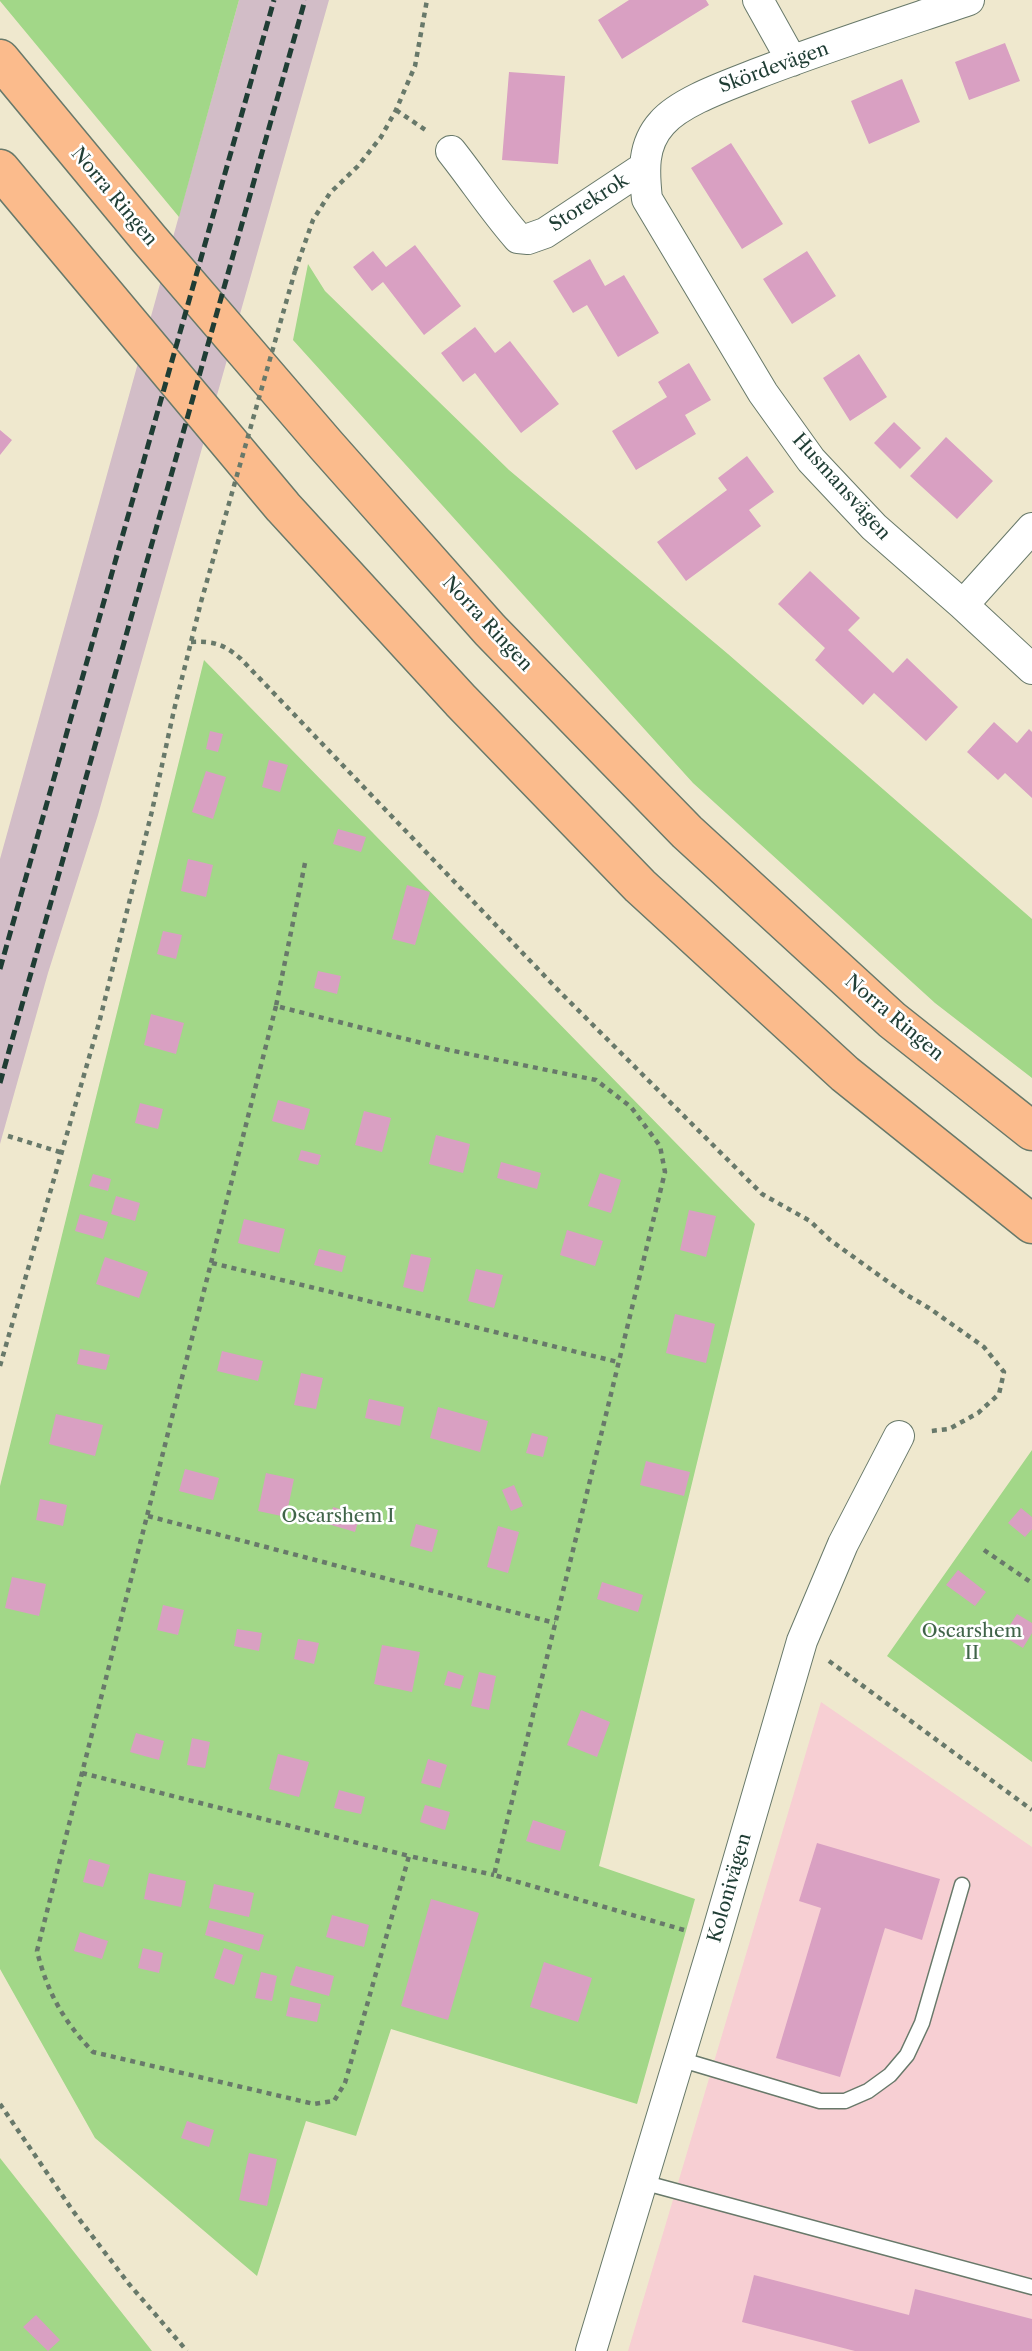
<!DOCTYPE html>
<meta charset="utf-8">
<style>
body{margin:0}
canvas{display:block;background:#efe8ce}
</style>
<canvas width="1032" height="2351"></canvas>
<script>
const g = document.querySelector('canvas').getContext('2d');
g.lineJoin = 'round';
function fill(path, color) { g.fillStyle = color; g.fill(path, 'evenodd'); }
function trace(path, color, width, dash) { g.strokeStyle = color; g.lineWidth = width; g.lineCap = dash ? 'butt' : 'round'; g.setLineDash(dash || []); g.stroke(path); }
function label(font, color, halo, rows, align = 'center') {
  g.font = font + ' "Libre Caslon Text",serif'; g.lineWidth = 5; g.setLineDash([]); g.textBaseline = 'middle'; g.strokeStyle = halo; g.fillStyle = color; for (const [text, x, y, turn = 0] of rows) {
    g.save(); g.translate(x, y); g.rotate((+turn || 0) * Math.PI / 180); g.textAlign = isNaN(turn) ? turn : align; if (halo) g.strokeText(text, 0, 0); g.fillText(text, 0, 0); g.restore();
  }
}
fill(new Path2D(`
 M821 1702 1032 1847V2351H628Z`), '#f7cfd3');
fill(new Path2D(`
 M239 0H329L98 815 48 973 0 1144V859Z`), '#d2bdc7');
fill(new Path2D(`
 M0 0H239L179 217 0 1Z
 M308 264 325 291 509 470 728 654 1032 919V1078L935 1003 693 783 293 340Z
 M204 660 755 1224 599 1866 695 1899 637 2104 391 2029 356 2136 306 2121 257 2276 95 2138 0 1969V1486Z
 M1032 1450V1762L887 1656Z
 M0 2158 152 2351H0Z`), '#a2d788');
fill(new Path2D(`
 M629 0H706L709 5 622 59 598 20Z
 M1005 43 1020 81 969 100 955 62Z
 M509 72 565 76 558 164 502 160Z
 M902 79 920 122 869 144 851 101Z
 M731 143 783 224 742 249 691 168Z
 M415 245 461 306 424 335 383 282 372 291 353 267 373 251 386 267Z
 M807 251 836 296 792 324 763 279Z
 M590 259 605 286 624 275 659 333 618 357 587 305 573 313 553 281Z
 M475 327 495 353 510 341 559 404 521 433 475 373 463 382 441 353Z
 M859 354 887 397 850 421 823 378Z
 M689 363 711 400 685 415 696 434 636 470 612 431 667 397 658 382Z
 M894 422 921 448 900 469 874 443Z
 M0 430 12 440 0 455Z
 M946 437 993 481 957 519 910 476Z
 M747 456 774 492 749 510 761 526 686 581 657 542 727 490 718 478Z
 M810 571 860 618 848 630 893 673 907 658 958 707 926 741 874 693 863 705 815 660 825 648 778 604Z
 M994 722 1017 743 1029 729 1032 732V798L1005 773 998 780 967 752Z
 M210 731 223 734 218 752 206 749Z
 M269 760 288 765 280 792 262 787Z
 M206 771 226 777 213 819 192 812Z
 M338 829 366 837 361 852 333 844Z
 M188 859 213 865 206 897 181 891Z
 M407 885 430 892 415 945 392 939Z
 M163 931 182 935 176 959 157 954Z
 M318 971 341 976 337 994 314 988Z
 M151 1014 184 1023 176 1054 144 1045Z
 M278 1100 310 1109 304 1130 272 1121Z
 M140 1103 163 1109 158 1129 135 1123Z
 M364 1111 391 1118 382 1152 355 1145Z
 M436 1135 470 1144 463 1173 429 1164Z
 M301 1150 321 1155 318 1165 298 1160Z
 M501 1162 541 1173 537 1189 497 1178Z
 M600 1173 621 1180 611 1213 588 1206Z
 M93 1174 111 1179 108 1191 89 1186Z
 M116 1196 140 1203 135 1221 111 1214Z
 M689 1210 716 1216 706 1257 680 1250Z
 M80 1214 108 1222 103 1239 75 1231Z
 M244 1219 285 1229 279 1253 238 1243Z
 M567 1230 603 1241 595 1266 560 1255Z
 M319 1249 346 1256 342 1272 314 1265Z
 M411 1254 431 1258 423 1292 403 1287Z
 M105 1257 148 1272 139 1298 96 1284Z
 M476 1269 503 1275 494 1308 468 1301Z
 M675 1314 715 1324 706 1363 666 1353Z
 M80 1349 110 1355 106 1370 77 1364Z
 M222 1351 263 1361 258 1381 217 1371Z
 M301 1373 323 1378 316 1409 294 1405Z
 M369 1399 404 1407 400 1426 365 1418Z
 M438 1407 488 1421 480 1452 430 1438Z
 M56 1414 103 1425 95 1456 49 1444Z
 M532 1433 548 1437 543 1457 526 1453Z
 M646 1461 690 1472 684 1496 640 1485Z
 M185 1469 219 1478 213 1500 179 1491Z
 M266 1473 294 1479 286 1517 258 1511Z
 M514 1485 523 1506 511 1511 502 1490Z
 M40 1499 67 1505 63 1526 36 1520Z
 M333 1507 360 1515 355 1532 328 1524Z
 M1021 1508 1032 1517V1529L1025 1537 1008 1523Z
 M416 1524 438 1530 432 1552 410 1546Z
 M498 1526 519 1532 508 1573 487 1567Z
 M958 1570 986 1592 975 1606 946 1585Z
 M12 1577 46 1584 39 1616 5 1608Z
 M602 1582 643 1595 638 1612 597 1599Z
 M163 1605 184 1610 178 1635 157 1630Z
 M1017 1614 1032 1623V1633L1023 1648 1003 1636Z
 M237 1629 262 1633 259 1651 234 1646Z
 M298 1639 319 1643 314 1664 294 1659Z
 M382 1645 420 1652 412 1692 374 1684Z
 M448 1671 464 1676 460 1689 444 1685Z
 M479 1672 496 1676 489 1710 471 1706Z
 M581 1710 610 1722 597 1757 567 1745Z
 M136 1733 164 1741 159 1760 130 1752Z
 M192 1738 210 1742 205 1768 187 1765Z
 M278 1754 309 1762 299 1797 269 1789Z
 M428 1759 447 1765 440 1788 421 1783Z
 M339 1790 365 1797 361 1814 334 1808Z
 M425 1805 450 1812 445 1830 420 1822Z
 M533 1820 566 1831 560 1851 526 1841Z
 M817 1843 940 1879 922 1940 885 1928 840 2077 776 2058 821 1908 799 1901Z
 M89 1859 110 1865 103 1887 83 1882Z
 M149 1873 186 1881 181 1907 144 1899Z
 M214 1884 254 1893 249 1917 209 1908Z
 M431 1899 479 1913 448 2020 401 2006Z
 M332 1915 369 1925 364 1947 326 1937Z
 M209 1920 264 1935 259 1951 205 1935Z
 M80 1932 108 1941 102 1959 74 1951Z
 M143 1948 163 1953 159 1973 138 1968Z
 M224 1948 243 1955 234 1985 214 1978Z
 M544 1962 592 1978 578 2022 530 2007Z
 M296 1966 334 1976 329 1996 290 1985Z
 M261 1972 277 1976 272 2001 255 1998Z
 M290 1997 321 2004 317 2022 286 2016Z
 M187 2121 214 2130 209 2147 181 2138Z
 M249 2153 277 2159 267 2206 239 2200Z
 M754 2275 909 2315 915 2289 1032 2319V2351H855L742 2322Z
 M36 2315 60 2340 48 2351 23 2327Z`), '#d9a0c2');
const lane = new Path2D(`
 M679 2059 820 2101H845L868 2091 890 2075 907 2055 922 2023 962 1885
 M642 2182 1032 2287`);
const street = new Path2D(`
 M758 0 792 61
 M969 0C898 24 826 47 756 74 729 85 681 101 662 123 642 145 644 171 647 199L763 393 811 460 874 527 963 605 1032 669
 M451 151C474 180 494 211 518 238L528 239 545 233 643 168
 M963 605 1032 528
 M591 2351 715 1940 802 1641 843 1544 899 1436`);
const primary = new Path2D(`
 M0 59 149 239 326 445 490 630 687 832 892 1020 1032 1131
 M0 169 283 507 461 701 640 886 845 1074 1032 1224`);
trace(lane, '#68796a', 17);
trace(street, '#68796a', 32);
trace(primary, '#68796a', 41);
trace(new Path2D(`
 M396 110 427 131
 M295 271 313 220 330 193 358 166 381 137 396 110 415 66 427 0
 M191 642C214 641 224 644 241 659L560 992 762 1194 810 1221 830 1240 905 1294 929 1308 984 1347 1004 1372 999 1394 978 1413 949 1429 931 1431
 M305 863 276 1006 449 1050 596 1080 631 1107 660 1146 665 1172 494 1875 684 1930
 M276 1006 37 1951C47 1992 64 2022 93 2052L314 2104 334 2101 345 2083 409 1856 494 1875
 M8 1136 63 1153
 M212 1263 618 1362
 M0 1366 99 1023 152 811 174 710 201 602
 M148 1516 555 1623
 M984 1550 1032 1583
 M829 1661 1032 1810
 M82 1773 409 1856
 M0 2104 73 2211 129 2284 187 2351`), '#68796a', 4.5, [5, 5]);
trace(lane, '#fff', 14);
trace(street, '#fff', 30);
trace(primary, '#fbbb8c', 38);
trace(new Path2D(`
 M0 969 274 0
 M0 1083 305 0`), '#1f3d34', 5, [10, 5]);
trace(new Path2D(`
 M201 602 295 271`), '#68796a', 4.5, [5, 5]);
label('19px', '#1f3d34', '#fff', [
 ["Skördevägen",774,68,-20],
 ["Norra Ringen",114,197,50],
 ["Storekrok",589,203,-33],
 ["Husmansvägen",841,487,48],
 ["Norra Ringen",487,624,47],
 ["Norra Ringen",894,1018,40],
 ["Kolonivägen",730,1888,-74]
]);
label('19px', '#406449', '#fff', [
 ["Oscarshem I",338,1517],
 ["Oscarshem",972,1632],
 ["II",972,1654]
]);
</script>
